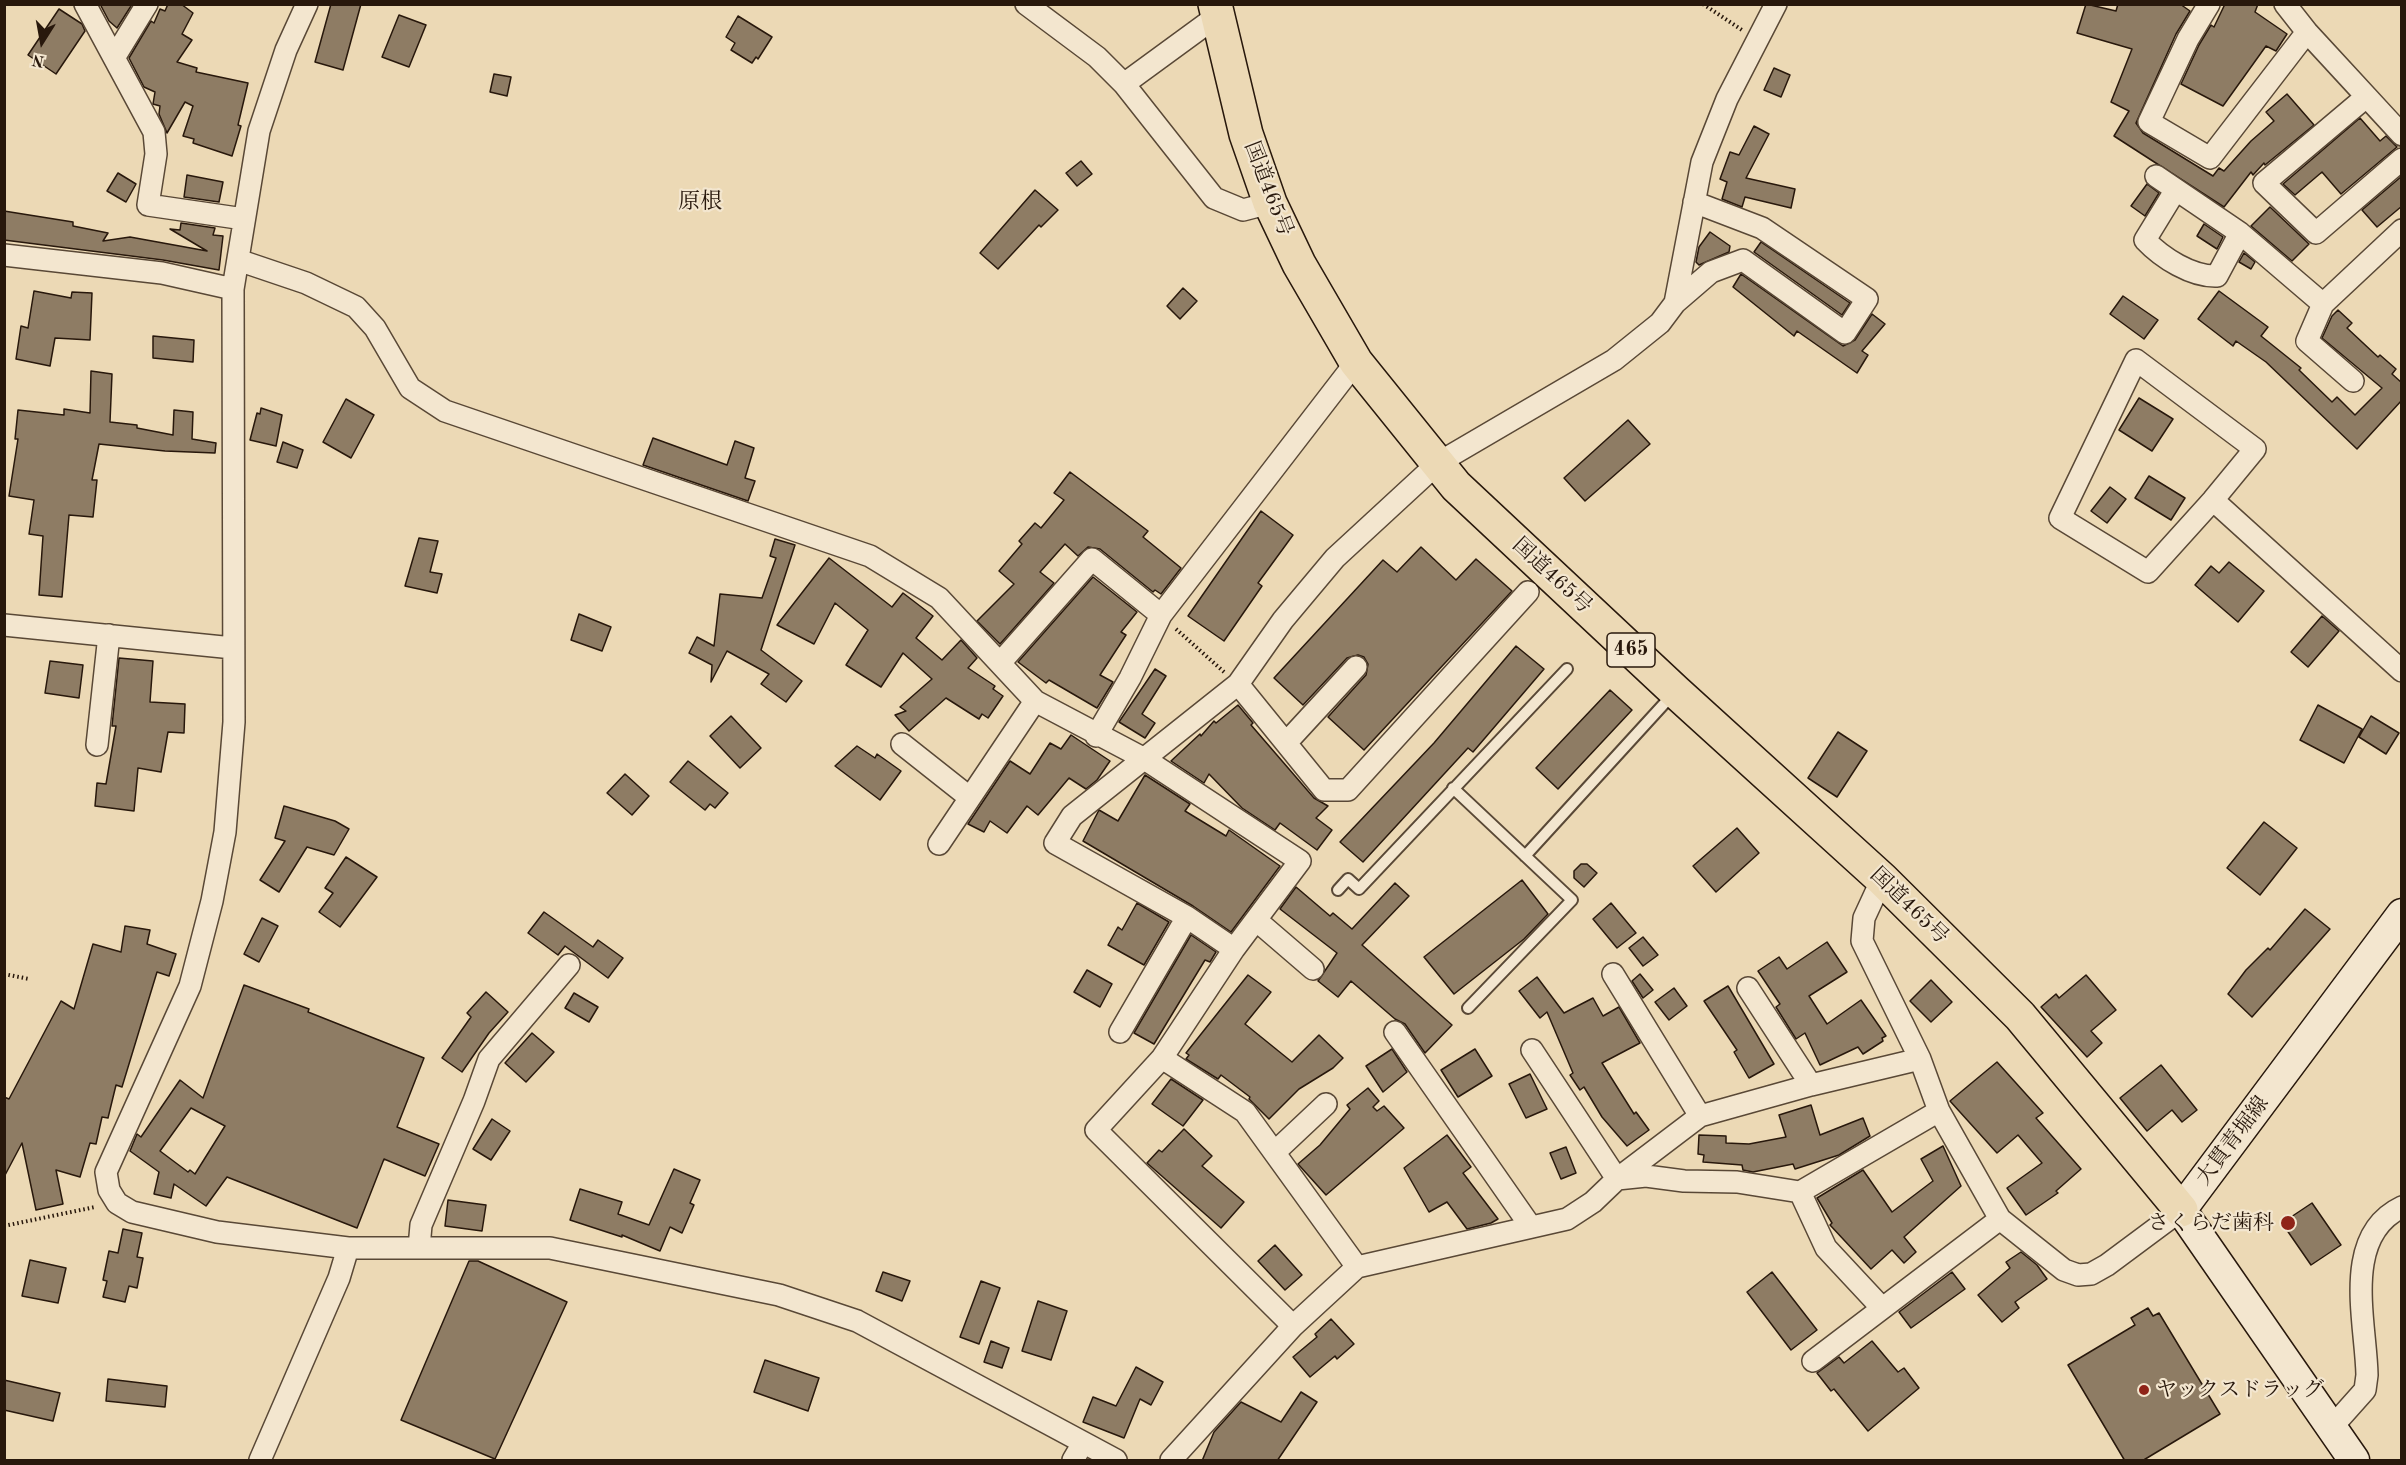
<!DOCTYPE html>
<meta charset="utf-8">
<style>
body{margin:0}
#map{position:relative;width:2406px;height:1465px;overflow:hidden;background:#ecd9b5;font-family:"Old Standard TT",serif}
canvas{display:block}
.frame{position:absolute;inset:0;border:6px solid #28180c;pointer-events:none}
.north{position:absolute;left:12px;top:12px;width:60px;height:60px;-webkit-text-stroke:4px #f3e6cf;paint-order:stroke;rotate:191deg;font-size:16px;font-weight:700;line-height:24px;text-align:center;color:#28180c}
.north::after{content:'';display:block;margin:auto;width:21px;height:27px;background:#28180c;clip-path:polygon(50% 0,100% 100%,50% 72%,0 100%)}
</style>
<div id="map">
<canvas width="2406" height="1465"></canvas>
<div class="frame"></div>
<div class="north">N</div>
</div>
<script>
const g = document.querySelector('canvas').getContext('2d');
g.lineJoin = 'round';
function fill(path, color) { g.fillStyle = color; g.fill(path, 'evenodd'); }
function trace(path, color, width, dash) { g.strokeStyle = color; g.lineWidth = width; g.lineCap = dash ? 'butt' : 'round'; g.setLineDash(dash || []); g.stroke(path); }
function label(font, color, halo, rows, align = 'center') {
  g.font = font + ' "Old Standard TT","Noto Serif JP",serif'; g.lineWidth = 4.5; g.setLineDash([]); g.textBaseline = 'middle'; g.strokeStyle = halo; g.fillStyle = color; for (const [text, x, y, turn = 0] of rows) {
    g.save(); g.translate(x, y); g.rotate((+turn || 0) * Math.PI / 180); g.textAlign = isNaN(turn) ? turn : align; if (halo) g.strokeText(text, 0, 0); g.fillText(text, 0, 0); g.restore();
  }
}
const building = new Path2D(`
 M100 4H129L131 6 117 28 109 21Z
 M168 4H181L193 13 182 34 192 40 177 62 197 68 196 72 248 83 238 125 241 126 232 156 193 143 194 139 183 136 193 106 185 102 167 133 159 114 160 106 153 104 155 92 144 87 129 58 151 21 154 23 160 9 165 11Z
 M331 4H361L343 70 315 62Z
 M2086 4 2116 11 2118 4H2180L2190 11 2176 34 2136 123 2143 133 2213 176 2219 168 2224 171 2251 141 2274 121 2266 112 2287 94 2314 125 2265 165 2264 163 2253 175 2251 172 2224 207 2114 136 2129 111 2111 102 2132 49 2077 33Z
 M2225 4H2258L2255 12 2287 34 2276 51 2266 46 2223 106 2181 84 2199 45 2211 25 2214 27Z
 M59 9 82 24 85 31 56 74 28 55Z
 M399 15 426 25 409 67 382 57Z
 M738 16 772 37 758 59 756 57 752 63 731 50 735 43 726 37Z
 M1774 68 1790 75 1781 97 1764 90Z
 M494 74 511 77 507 96 490 92Z
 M2360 118 2380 141 2386 136 2397 147 2341 194 2322 172 2295 195 2283 184Z
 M1754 126 1769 134 1746 178 1795 189 1791 208 1745 197 1742 207 1722 199 1727 182 1720 179 1730 152 1739 155Z
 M1081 161 1092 174 1077 186 1066 173Z
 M118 173 136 184 126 202 107 191Z
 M187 175 223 182 219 202 184 197Z
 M2402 176V206L2377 227 2362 210Z
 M2147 184 2159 193 2145 216 2131 206Z
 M1035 190 1058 210 1041 227 1039 225 998 269 980 253Z
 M2270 207 2309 244 2292 261 2251 226Z
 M4 211 73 222V226L108 233 103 241 130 237 207 251 170 229 180 230 181 223 215 228 213 235 223 236 219 270 163 260 4 240Z
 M2204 224 2223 237 2217 249 2197 236Z
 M1710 232 1730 246 1729 252 1699 265 1696 262 1699 247Z
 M1761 242 1850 303 1842 315 1754 252Z
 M2244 253 2255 262 2251 269 2239 262Z
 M1741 274 1843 346 1855 340 1872 314 1885 324 1862 351 1868 355 1857 373 1797 331 1794 336 1733 287Z
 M1183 288 1197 301 1180 319 1167 306Z
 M34 291 71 298 72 292 92 293 90 340 55 338 50 366 16 359 21 326 28 328Z
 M2219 291 2268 327 2261 336 2301 368 2299 370 2332 402 2337 397 2355 415 2382 388 2322 338 2332 316 2338 310 2352 323 2347 328 2378 357 2380 355 2396 369 2392 374 2402 383V400L2357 449 2266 362 2236 341 2233 346 2198 319Z
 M2123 296 2158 320 2144 339 2110 314Z
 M153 336 194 340 193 362 153 358Z
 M91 371 112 374 110 422 137 425V428L173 435 174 410 193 412 192 439 216 443 215 453 165 451 99 444 92 480H97L93 517 69 515 62 597 39 595 43 536 29 534 34 500 9 496 18 439H15L18 410 64 415V409L90 413Z
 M2139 398 2173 419 2152 451 2119 430Z
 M346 399 374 415 351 458 323 442Z
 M261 408 282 415 276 446 250 440 257 413 260 414Z
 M1628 420 1650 444 1585 501 1564 478Z
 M653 438 727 465 735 441 754 448 745 478 755 481 748 501 643 465Z
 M283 442 303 450 297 468 277 462Z
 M1070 472 1148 531 1143 537 1181 568 1161 594 1155 590 1153 592 1100 549 1088 547 1078 556 1065 544 1040 572 1054 583 1000 644 977 621 1014 584 999 571 1022 544 1019 541 1035 523 1041 528 1064 500 1054 493Z
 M2149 476 2185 498 2171 520 2135 498Z
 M2110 487 2126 499 2107 523 2091 511Z
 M1261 511 1293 535 1258 583 1262 586 1224 641 1188 616Z
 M419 538 438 541 430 572 442 574 437 593 405 586Z
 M775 539 795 545 761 650 802 681 786 702 761 684 769 674 727 651 711 682 712 665 689 653 697 637 714 646 720 594 762 598 776 558 770 556Z
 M1421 547 1456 580 1476 559 1512 591 1364 750 1328 717 1366 675 1368 664 1364 657 1358 655 1347 658 1303 705 1274 678 1383 560 1397 572Z
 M829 558 892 607 903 593 933 616 916 638 942 660 961 640 977 658 968 668 995 686 993 689 1003 696 988 718 982 714 979 719 946 698 909 731 895 715 906 711 900 707 932 679 903 653 881 687 846 665 868 630 835 603 814 644 777 625Z
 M2229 562 2264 591 2238 622 2195 585 2211 566 2219 573Z
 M1093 577 1137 612 1121 632 1126 635 1100 675 1113 682 1097 708 1049 680 1046 683 1018 662Z
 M579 614 611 627 602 651 571 640Z
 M2322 616 2339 631 2308 667 2291 652Z
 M1516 646 1544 669 1473 752 1468 748 1363 862 1340 842 1434 743Z
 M119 658 153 661 150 702 185 704 184 733 168 732 161 772 138 768 134 811 95 806 97 783 106 784 116 726H112Z
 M50 661 83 665 79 698 45 693Z
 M1155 669 1166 676 1142 714 1155 723 1145 738 1119 722Z
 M1610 690 1632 710 1558 789 1536 768Z
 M1238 705 1253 723 1251 725 1314 798 1328 806 1316 818 1332 830 1317 850 1280 823 1275 830 1242 808 1209 774 1204 783 1171 761 1200 734 1201 736 1214 721 1216 723Z
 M2318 705 2362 729 2344 763 2300 740Z
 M731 716 761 748 740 768 710 736Z
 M2371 716 2399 733 2386 754 2359 737Z
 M1838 732 1867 751 1837 797 1808 778Z
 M1071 735 1110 761 1097 780 1086 789 1069 778 1038 815 1027 806 1007 833 990 821 984 832 968 824 1010 761 1030 774 1050 743 1061 749Z
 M857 746 875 758 877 754 901 771 880 800 835 766Z
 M688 761 728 793 715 808 710 804 705 810 670 782Z
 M625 774 649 796 632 815 607 793Z
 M1145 775 1190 804 1185 811 1226 836 1229 830 1280 866 1231 932 1193 906 1083 841 1099 810 1118 821Z
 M284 806 335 821 349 829 334 855 307 847 279 892 260 880 285 841 275 838Z
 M2264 822 2297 848 2260 895 2227 868Z
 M1737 828 1759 853 1716 892 1693 866Z
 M346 857 377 877 340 927 319 912 333 893 325 888Z
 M1581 864H1587L1597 873 1584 887 1574 878V871Z
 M1522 880 1548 914 1524 939 1454 994 1424 957Z
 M1395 883 1409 896 1362 945 1452 1025 1425 1053 1405 1024 1395 1019 1351 981 1338 997 1318 981 1337 953 1280 909 1296 887 1330 916 1333 913 1352 929Z
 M1137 903 1169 922 1144 965 1108 945 1118 927 1122 930Z
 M1611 903 1636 933 1617 948 1593 919Z
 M2305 909 2330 929 2252 1017 2228 994 2246 970 2268 948 2270 950Z
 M544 912 593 947 598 940 623 958 608 978 565 946 558 955 528 933Z
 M262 918 278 926 259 962 244 954Z
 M125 926 150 930 147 944 176 954 169 976 157 972 122 1087 116 1085 108 1118 102 1117 96 1144 90 1143 80 1177 56 1170 63 1204 36 1210 22 1143 4 1177V1097L9 1099 61 1001 74 1009 93 944 121 952Z
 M1191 935 1216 952 1210 962 1205 960 1154 1044 1134 1033Z
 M1643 937 1658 955 1643 966 1629 948Z
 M1827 942 1847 972 1809 996 1827 1024 1861 1000 1886 1036 1882 1038 1883 1041 1863 1054 1858 1047 1820 1065 1805 1033 1796 1039 1776 1007 1780 1004 1758 971 1779 957 1787 969Z
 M1087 970 1112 984 1100 1007 1074 992Z
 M1640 974 1653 990 1643 998 1632 981Z
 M1248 975 1271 992 1245 1024 1292 1062 1319 1035 1343 1058 1333 1068 1299 1089 1269 1119 1249 1099 1250 1097 1221 1075 1218 1079 1186 1059 1189 1055 1186 1053Z
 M2086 975 2116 1010 2091 1031 2102 1043 2087 1057 2041 1007 2056 994 2059 998Z
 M1537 977 1564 1013 1593 998 1603 1016 1619 1007 1640 1043 1602 1063 1634 1114 1636 1112 1649 1130 1627 1146 1602 1117 1584 1087 1580 1090 1570 1075 1573 1073 1547 1012 1540 1018 1519 991Z
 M1931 980 1952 1002 1931 1022 1910 1001Z
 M244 985 309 1009 308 1012 424 1058 397 1127 439 1144 425 1176 384 1159 357 1228 227 1177 206 1206 174 1184 171 1198 154 1194 159 1172 130 1151 137 1134 141 1137 180 1080 203 1098ZM191 1108 225 1126 195 1174 190 1170 188 1172 160 1151Z
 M1728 986 1774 1064 1749 1078 1734 1052 1737 1050 1704 1001Z
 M1674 988 1687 1006 1669 1020 1655 1002Z
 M486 992 508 1012 489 1033 462 1072 442 1058 471 1017 467 1013Z
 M574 993 598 1007 589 1022 565 1008Z
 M532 1033 554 1052 526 1082 505 1063Z
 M1392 1049 1407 1072 1383 1092 1366 1066Z
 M1475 1049 1492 1076 1458 1097 1441 1070Z
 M1997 1062 2043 1113 2036 1118 2081 1169 2056 1191 2058 1193 2026 1215 2007 1188 2042 1163 2018 1135 1997 1153 1950 1101Z
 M2161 1065 2197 1110 2182 1122 2172 1110 2147 1131 2120 1098Z
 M1530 1074 1547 1109 1526 1118 1509 1084Z
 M1171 1079 1203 1100 1183 1126 1152 1104Z
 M1368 1088 1379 1101 1373 1107 1377 1111 1384 1106 1404 1128 1326 1195 1298 1164 1320 1145 1350 1109 1347 1105Z
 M1811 1105 1820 1135 1863 1118 1870 1136 1839 1155 1795 1169 1793 1164 1753 1172 1743 1170 1742 1165 1703 1162 1704 1155 1698 1154 1699 1135 1726 1136V1143L1749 1144 1786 1137 1779 1115Z
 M492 1119 510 1131 491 1160 473 1149Z
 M1184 1129 1212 1156 1202 1166 1244 1202 1221 1228 1147 1163 1159 1150 1162 1152Z
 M1447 1135 1471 1167 1463 1173 1498 1219 1491 1223 1467 1229 1447 1202 1429 1212 1404 1168Z
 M1943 1146 1961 1186 1904 1237 1916 1252 1904 1263 1892 1250 1871 1269 1830 1225 1832 1223 1817 1198 1863 1170 1892 1212 1933 1181 1921 1159Z
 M1566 1147 1576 1173 1561 1179 1550 1153Z
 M674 1169 700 1180 690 1203 694 1205 682 1233 670 1227 660 1251 622 1235V1237L570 1220 580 1189 622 1202 618 1214 649 1225Z
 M448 1200 486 1205 482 1231 445 1226Z
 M2312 1203 2341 1245 2311 1265 2282 1223Z
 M123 1229 142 1233 137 1257 143 1258 137 1288 129 1286 125 1302 103 1297 107 1281 103 1280 109 1251 118 1253Z
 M1275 1245 1302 1275 1285 1290 1258 1261Z
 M2021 1252 2037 1265 2047 1279 2015 1302 2019 1308 2002 1322 1978 1295 2010 1268 2006 1262Z
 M30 1260 66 1268 58 1303 22 1296Z
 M469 1261H478L567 1302 495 1459 401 1420Z
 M883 1272 910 1281 902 1301 876 1291Z
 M1772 1272 1817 1330 1791 1350 1747 1292Z
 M1952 1272 1965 1289 1911 1328 1899 1312Z
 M981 1281 1000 1288 979 1344 960 1337Z
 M1038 1301 1067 1311 1051 1360 1022 1351Z
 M2148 1308 2153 1316 2159 1313 2220 1414 2142 1461H2125L2068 1365 2135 1325 2131 1318Z
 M1331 1319 1354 1344 1337 1359 1335 1356 1310 1377 1293 1357 1317 1337 1315 1334Z
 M991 1341 1009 1348 1002 1368 984 1362Z
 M1872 1341 1898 1372 1904 1368 1919 1388 1868 1431 1834 1389 1831 1391 1817 1373 1839 1357 1844 1363Z
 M765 1360 819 1378 808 1411 754 1392Z
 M1136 1367 1163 1382 1151 1405 1140 1399 1124 1438 1083 1422 1093 1397 1116 1406Z
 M108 1379 167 1386 165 1407 106 1401Z
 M4 1380 60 1393 53 1421 4 1410Z
 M1301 1392 1317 1402 1277 1461H1202L1214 1432 1241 1402 1281 1422Z`);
fill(building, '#8e7c64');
trace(building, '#28180c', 1.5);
const service = new Path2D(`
 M1453 788 1572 900 1468 1008
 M1525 856 1673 694
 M1338 890 1348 879 1359 889 1567 669`);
const minor = new Path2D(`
 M85 4 154 132 156 154 148 205 244 219
 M307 4 286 50 259 131 233 289 234 722 225 832 212 901 190 986 106 1172 109 1190 117 1203 132 1212 217 1232 348 1248H550L779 1295 857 1321 1116 1460
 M1026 4 1097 57 1124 84 1214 198 1243 210 1270 203
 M2209 4 2188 39 2149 122 2210 158 2307 32
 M2285 4 2307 32 2402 135
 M114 58 147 4
 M1124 84 1217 16
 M2366 97 2264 183 2316 233 2402 159
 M2156 176 2240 233 2323 304
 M2175 191 2145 240C2162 258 2192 277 2217 276L2240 233
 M4 255 162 273 233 289
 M238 260 306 283 356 307 375 328 410 388 445 411 870 556 939 598 1035 701 1143 758 1300 861 1234 949 1162 1058 1096 1130 1293 1326
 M1675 303 1711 272 1743 260 1845 333 1867 299 1762 228 1694 202
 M2136 360 2255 449 2213 500 2148 572 2060 518Z
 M2353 381 2307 341 2323 304 2402 230
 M2213 500 2402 671
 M4 625 233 648
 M1000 663 1092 559 1161 615
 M1238 684 1324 790H1348L1528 592
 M1096 736 1130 678 1161 615 1356 362
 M1286 743 1356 667
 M902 744 969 797
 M97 745 109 635
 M939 844 1035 701
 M1882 879 1864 918 1862 941 1920 1059 1939 1111 2000 1219 2064 1270 2078 1275 2091 1274 2107 1265 2181 1210
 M1256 920 1313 969
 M1234 949 1187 917 1055 843 1072 816 1238 684 1283 620 1335 558 1438 463 1614 360 1660 323 1675 303 1702 162 1727 99 1776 4
 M1613 974 1700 1116
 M1748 988 1811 1085
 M1120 1032 1187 917
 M1395 1032 1531 1227
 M1532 1050 1617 1179 1646 1176 1684 1181 1737 1182 1800 1192 1826 1248 1881 1307
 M1162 1058 1245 1112 1357 1267
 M1276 1151 1326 1104
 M1800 1192 1939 1111
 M419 1248 421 1225 474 1101 489 1059 569 965
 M1813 1361 2000 1219
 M2332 1427 2365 1390 2367 1375C2366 1322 2341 1236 2402 1207
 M260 1460 339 1278 348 1248
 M1073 1460 1083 1443
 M1171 1460 1293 1326 1357 1267 1567 1219 1593 1202 1617 1179 1700 1116 1811 1085 1920 1059`);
const secondary = new Path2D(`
 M2354 1460 2181 1210 2402 914`);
const trunk = new Path2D(`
 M1215 4 1246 134 1270 203 1299 264 1356 362 1456 486 1675 691 1882 879 2020 1016 2181 1210`);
trace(service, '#594836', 14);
trace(minor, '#594836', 24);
trace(secondary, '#28180c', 33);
trace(trunk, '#28180c', 36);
trace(new Path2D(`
 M1703 4 1742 30
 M1176 629 1224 672
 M4 974 29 979
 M4 1226 95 1207`), '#28180c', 4, [1.5, 3]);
trace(service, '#f3e6cf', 10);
trace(minor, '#f3e6cf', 21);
trace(secondary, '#f3e6cf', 30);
trace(trunk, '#ecd9b5', 33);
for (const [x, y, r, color] of [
 [2288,1223,8,"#8f2418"],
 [2144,1390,6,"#8f2418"]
]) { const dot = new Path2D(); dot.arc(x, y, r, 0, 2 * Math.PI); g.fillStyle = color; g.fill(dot); trace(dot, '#f3e6cf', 2); }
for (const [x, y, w] of [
 [1631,650,48]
]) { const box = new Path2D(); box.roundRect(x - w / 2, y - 17, w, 34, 4.5); g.fillStyle = '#f3e6cf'; g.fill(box); trace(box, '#28180c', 1.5); }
label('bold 20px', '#28180c', null, [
 ["465",1631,650]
]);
label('21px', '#28180c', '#f3e6cf', [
 ["国道465号",1268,189,69],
 ["国道465号",1552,576,43],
 ["国道465号",1909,906,44],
 ["大貫青堀線",2233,1141,-53]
]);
label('21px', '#28180c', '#f3e6cf', [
 ["さくらだ歯科",2274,1223],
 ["ヤックスドラッグ",2156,1390,"left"]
], 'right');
label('22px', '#28180c', '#f3e6cf', [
 ["原根",700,202]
]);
</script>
